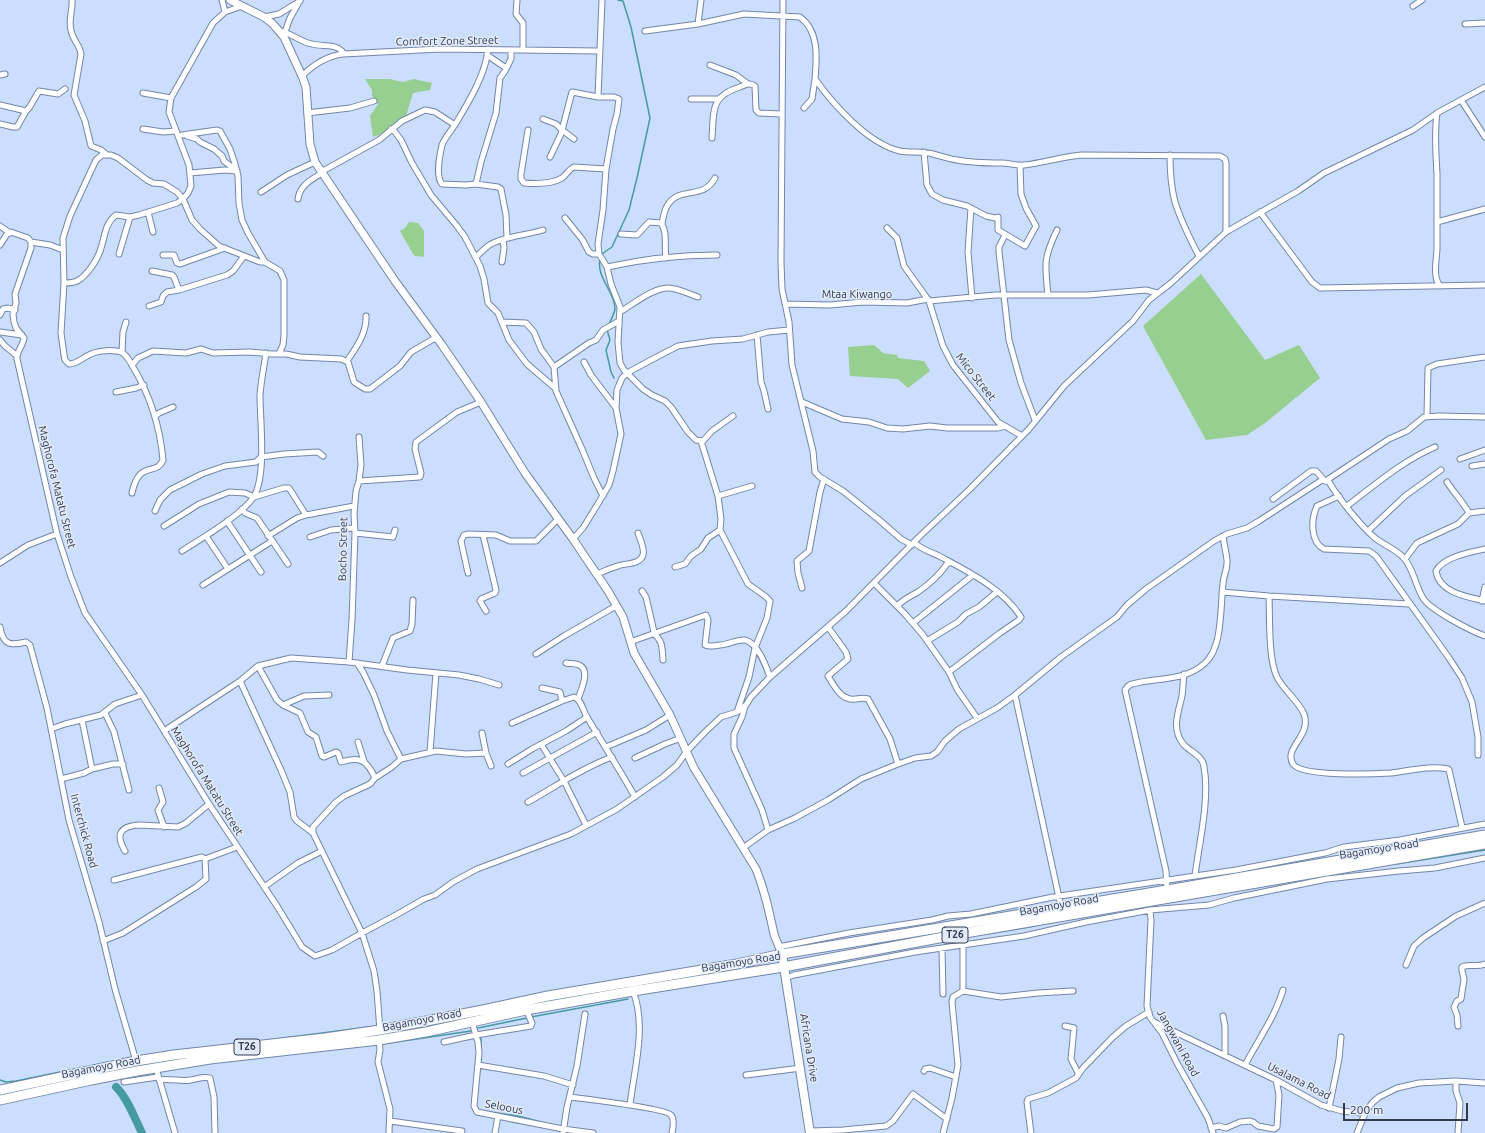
<!DOCTYPE html>
<style>
body{margin:0}
#map{position:relative;width:1485px;height:1133px;overflow:hidden;background:#ccdefd;font-family:Ubuntu,sans-serif}
canvas{display:block}
.scale{position:absolute;left:1343px;top:1103px;width:125px;height:18px;box-sizing:border-box;border:2px solid #323b4a;border-top:0;padding-left:5px;font-size:12px;line-height:14px;white-space:nowrap;color:#323b4a;-webkit-text-stroke:3px #e2ebfb;paint-order:stroke}
</style>
<div id="map">
<canvas width="1485" height="1133"></canvas>
<div class="scale">200 m</div>
</div>
<script>
const g = document.querySelector('canvas').getContext('2d');
g.lineJoin = 'round';
function fill(path, color) { g.fillStyle = color; g.fill(path, 'evenodd'); }
function trace(path, color, width, dash) { g.strokeStyle = color; g.lineWidth = width; g.lineCap = dash ? 'butt' : 'round'; g.setLineDash(dash || []); g.stroke(path); }
function label(font, color, halo, rows, align = 'center') {
  g.font = font + ' Ubuntu,sans-serif'; g.lineWidth = 3; g.setLineDash([]); g.textBaseline = 'middle'; g.strokeStyle = halo; g.fillStyle = color; for (const [text, x, y, turn = 0] of rows) {
    g.save(); g.translate(x, y); g.rotate((+turn || 0) * Math.PI / 180); g.textAlign = isNaN(turn) ? turn : align; if (halo) g.strokeText(text, 0, 0); g.fillText(text, 0, 0); g.restore();
  }
}
fill(new Path2D(`
 M365 79H390L403 82 414 79 432 83 430 90 413 93 406 116 384 133 373 137 370 116 378 104 372 96V90Z
 M409 222 418 223 424 231V257L415 256 413 254 400 231 405 228Z
 M1201 274 1265 360 1299 345 1320 378 1265 423 1247 435 1206 440 1143 326Z
 M874 345 883 353 897 355 898 358 924 361 930 371 908 388 898 379 850 376 848 347Z`), '#97cf90');
trace(new Path2D(`
 M601 255 606 251 612 247 629 210 637 178 650 118 631 27 623 1 618 0
 M600 259C596 278 615 291 615 309 614 314 611 320 609 324
 M607 330 610 340 606 350 611 372 614 378
 M1396 864 1485 850
 M993 933 1035 926
 M531 1017 628 999
 M478 1028 527 1018
 M481 1038V1061
 M269 1040 368 1027
 M382 1044 471 1031
 M479 1074 481 1066
 M0 1080 6 1082 16 1081 109 1062
 M490 1112 518 1116 541 1122
 M512 1122 532 1125`), '#459ba1', 1.5);
trace(new Path2D(`
 M116 1087C127 1097 135 1119 142 1133`), '#459ba1', 8);
const street = new Path2D(`
 M72 0C73 10 68 20 71 30 72 39 80 45 81 54L74 95 85 121 91 146 101 150 106 154
 M222 0 225 12
 M517 0 516 14 523 23V50
 M783 0 781 262 782 289 789 322 792 365 813 451 815 472 820 477 843 491 878 519 901 539 912 545
 M1413 6 1422 0
 M264 17 279 14 300 1
 M698 24 701 0
 M1465 24 1485 23
 M279 31C292 33 300 42 312 44 322 47 333 43 342 51L343 54
 M645 31 698 24 744 14 800 17C819 31 817 57 815 79 833 104 868 144 900 151 911 153 922 151 933 154 941 156 948 159 957 160 972 163 987 163 1002 163 1010 163 1016 166 1024 165 1043 163 1061 157 1081 155L1220 156 1225 159 1226 163V232
 M285 32 290 18 298 4
 M488 49C486 74 468 103 456 123 452 130 445 137 442 145 440 154 435 176 442 184L466 185 476 184 498 187 501 189 506 215 507 238
 M487 55 506 68
 M710 65 736 75 748 84
 M0 75 5 74
 M302 76C314 64 326 56 343 54L440 49 599 51
 M143 93 171 98
 M598 97 602 0
 M691 99H718
 M1461 100 1485 137
 M0 105 26 111 29 108 39 91 58 94 65 89
 M804 108 812 99 815 79
 M307 113 350 108 374 101
 M1437 113C1434 136 1436 152 1437 174 1437 199 1437 223 1437 248 1437 259 1432 276 1440 286
 M543 119 556 124 562 130 574 139
 M0 124 13 127H17L26 111
 M143 129 163 132 176 131
 M391 129 395 132 401 140 412 163 431 195 457 226 465 237 480 266 484 279 488 303 498 313 509 340 527 364 555 388
 M528 130 521 174V179L524 183C536 184 552 184 562 178 567 174 569 169 574 167L606 169
 M182 135 217 130 220 131 230 149 235 164 238 176 239 203 242 220 248 233 265 262 280 271 284 280V335L283 345 279 354
 M187 136 197 139 200 142 214 149 222 156 224 161 237 171
 M712 138C714 111 710 96 740 87 745 85 749 82 755 86L756 110 759 113 781 114
 M924 152 927 185 932 194 943 200 967 206 986 216 995 218 998 217V230L1025 246 1036 226 1026 208 1021 194 1020 165
 M1170 155C1170 171 1171 187 1175 202 1181 221 1190 239 1199 256
 M550 157 561 134 572 92 598 97H614L619 99 617 114 613 129 606 169 603 210 598 244 599 254 607 267 611 284 620 307 618 342 620 363 624 370 643 389 652 395 665 401 671 407 688 432 696 440 703 441 712 431 733 416
 M321 172 379 140 402 121 425 110 435 112 455 125
 M190 173 225 170 236 171
 M476 184 481 162 496 113 500 78 505 71 511 59V50
 M261 192 287 175 315 162
 M298 199C300 185 311 180 322 173
 M971 208 968 252 972 298
 M148 212 153 232
 M1260 212 1312 282 1320 288 1485 285
 M565 218 582 239 589 252 593 254H599
 M1437 222 1485 209
 M662 224C663 218 664 211 667 206 679 185 703 201 715 178
 M0 226 10 233
 M887 228 897 238 904 266 929 301 943 346 953 365 998 422 1022 436
 M621 234 637 235 649 222 661 223C668 233 664 246 666 258
 M1005 235 999 247V252L1009 340 1021 383 1035 420
 M31 242 50 245 63 250
 M0 245 7 234 11 232 28 238 31 242V248L15 294 16 303 13 314 14 322 16 328 24 338C23 346 16 352 17 359L57 534 71 577 85 613 142 695 209 804 277 906 302 947 315 956 332 950 362 933 396 915 424 899 435 895 453 882 477 869 571 834 617 809 663 777 677 765 687 751 704 733 721 717 737 712 746 705 751 697 770 677 846 611 920 536 970 489 1029 429 1064 386 1133 321 1149 300 1171 283 1226 232 1298 191 1324 173 1413 130 1437 113 1485 87
 M119 254 130 217
 M163 255H174L177 263 180 264 225 248
 M476 257C479 254 483 250 488 246 500 237 528 235 543 230
 M502 262 504 248 503 240
 M607 267C643 259 681 255 717 255
 M152 271 172 275 174 277 179 290
 M64 283C68 283 73 283 77 281 87 276 98 259 101 248 105 236 105 223 116 215L130 217 139 215 177 203 183 199 188 193 191 186 189 165 169 112 171 98 213 23 225 12 242 6
 M1048 295C1045 264 1043 259 1057 230
 M929 301 995 295H1088L1146 290 1157 293
 M785 304 830 305 863 302 907 303 928 299
 M149 306 161 302 163 296 167 292 179 290 227 275 233 271 244 256
 M620 312C633 304 653 288 668 288 678 288 689 294 698 297
 M0 315 3 309 8 308 15 310
 M502 322 526 323 534 332 541 349 554 367 556 391 582 449 594 478 603 496
 M0 332 22 335
 M757 335 761 382 764 391 768 409
 M0 340 5 346 16 355
 M122 352 123 332 126 322
 M347 361C356 348 367 333 366 316
 M584 362 591 375 616 408
 M132 365 138 358 153 351 186 353 201 349 213 353 250 352 272 354H286L300 357 341 359 348 362 354 382 365 389H370L400 366 411 352 437 337
 M554 367 589 343 596 340 603 330 619 321
 M116 392 136 388 144 385
 M802 402 842 419 869 422 887 428 903 429 930 426 947 428H998L1005 426
 M155 416 159 413 173 407
 M1427 416 1428 368 1437 364 1485 357
 M701 441 718 496 721 519 720 530 748 584 765 596 770 601 767 618 755 648 749 677 737 712
 M1460 459 1485 450
 M1472 466 1485 464
 M1327 480 1389 439 1407 431 1424 417 1439 416 1485 417
 M359 481 420 477 421 473 415 449 416 442 457 412 481 402
 M1447 482C1454 493 1463 502 1469 513
 M132 493C139 459 156 477 163 460 160 427 150 395 133 367 129 360 125 351 116 351 108 350 96 351 89 355 82 358 77 364 69 364L65 360 64 355 61 333 64 283 63 238 70 216 96 160 102 155H111L118 158 147 180 153 183 164 184 177 192 183 199 192 220 200 229 219 246 260 262H265
 M718 496 752 486
 M1339 496 1317 506C1311 519 1310 542 1324 549L1369 551 1376 556 1449 658 1462 678 1472 702 1478 737V755
 M1273 499 1311 471H1316L1324 480
 M1347 506C1375 485 1402 461 1435 447
 M242 509 245 513 257 518 288 564
 M155 511 160 500 170 490 202 474 225 466 256 462 261 457 284 454 318 452 323 456
 M227 521 261 572
 M164 526 199 504 229 492 245 493 254 497 284 488H289L306 515
 M1368 531 1405 496 1441 470
 M355 533 393 537 395 530
 M483 535 496 590 495 593 481 599 480 601 486 611
 M206 536 228 569
 M268 536 297 518 306 515 354 506
 M310 537 331 530 354 528
 M573 539 583 528 599 502 609 485 613 471 621 434 616 408 617 390 622 378 627 373 651 360 678 346 712 341 743 339 768 332 789 330
 M914 542C921 550 932 552 941 557 969 572 1003 589 1021 617L1019 620 1000 633 949 672
 M1485 549C1471 552 1443 557 1436 571 1439 593 1468 597 1485 601
 M182 551C202 538 239 517 253 498 267 478 260 421 260 395 261 381 264 367 266 353
 M1405 559 1417 543 1458 524 1469 513 1485 511
 M0 563 28 545 57 534
 M675 567 685 564 691 556 701 549 708 538 720 530
 M468 573 461 541 464 535 469 534 496 535 510 541H536L558 519
 M596 574C603 572 610 568 618 566 625 563 640 565 643 555 645 549 640 539 638 533
 M874 583 905 614 923 635 949 672 957 689 977 718
 M203 585 272 541
 M802 588 798 573 797 561 809 551 820 492 824 479
 M642 591 646 597 654 632
 M1222 592 1269 596 1409 604
 M1269 596C1270 618 1268 658 1277 677 1284 691 1298 700 1304 714 1312 736 1283 748 1293 764 1301 777 1375 774 1391 773 1409 771 1430 765 1448 769L1449 770 1462 827
 M1482 601 1485 587
 M897 606C903 600 910 596 918 592 928 585 940 574 947 564L950 563
 M913 623 973 575
 M0 627C3 645 10 646 26 642L30 645 31 649 47 708 69 820 99 922 115 989 136 1061
 M828 627 846 652 848 659 828 676C835 687 841 701 856 699 860 699 864 697 868 699L890 739 898 764
 M653 633C663 641 662 647 663 660
 M927 641 958 622 966 614 979 607 997 592
 M630 642 706 615 708 620 705 645C710 647 715 646 720 645 728 645 737 639 745 640 758 643 766 666 770 677
 M536 654 564 636 616 606
 M349 662 352 620 355 533 354 514 356 491 359 481 361 465 359 437
 M357 663 363 672 374 695 387 731 401 759
 M566 663C570 664 575 663 579 665 591 670 581 690 578 699
 M258 666 277 700 283 705 300 713 308 732 316 737 322 756 324 757 336 752 338 753 341 762C360 756 367 760 375 778
 M382 666 393 638 410 631 412 624 413 600
 M1184 674C1183 681 1183 689 1182 696 1178 713 1171 730 1184 745 1191 752 1203 756 1204 767 1210 799 1199 843 1195 876
 M240 681 281 770 290 792 294 817 297 821 313 833 362 933 374 971 377 991 380 1031
 M1015 695 1061 907
 M562 701 574 697C582 700 583 711 587 717 603 744 620 770 635 797
 M283 705 304 696 329 695
 M745 706 742 717 734 734V748L762 810 768 830
 M105 713 114 732 129 790
 M512 723 562 701 560 692 542 688
 M51 729 65 724 101 715 115 704 142 695
 M164 731 240 681 258 666 291 658 349 662 407 670 459 675 479 679 499 685
 M482 733 486 753 491 766
 M358 742 364 761
 M541 744 564 781 586 825
 M606 747 646 730 670 715
 M430 752 436 673
 M635 758 665 744 681 738
 M508 764 532 749 566 731 587 717
 M92 769 113 764H123
 M523 773 597 732
 M61 779 84 773 92 769 82 720
 M159 788 163 802 158 810 164 827
 M528 802C555 787 582 768 612 757
 M313 833V827L336 802 344 796 370 784 375 778 392 767 401 759 436 751 466 754 486 753
 M743 848 768 830 795 818 828 800 861 779 898 764 915 758 931 756 937 752 945 741 959 729 997 708 1015 695 1061 657 1117 617 1127 605 1146 589 1214 541 1227 534 1247 528 1259 521 1322 480 1329 482C1339 499 1360 525 1375 538 1384 545 1395 549 1403 557 1414 569 1415 585 1423 598 1430 610 1471 631 1485 636
 M125 851C115 834 120 826 140 825L178 827 186 823 209 804
 M114 880 198 858 202 857 205 859
 M264 887 298 863 322 851
 M1167 890 1166 871 1125 690C1127 687 1128 685 1132 684 1156 677 1185 682 1205 663 1223 647 1220 608 1223 584 1223 576 1228 569 1227 560 1226 552 1224 544 1223 536
 M1150 910 1151 920 1147 1006 1150 1017 1162 1033 1178 1065 1208 1118 1213 1133
 M103 941 123 933 196 887 206 879 205 859 237 847
 M778 947 849 933 932 920 948 916 971 914 1053 897 1236 870 1325 853 1344 847 1400 840 1485 824
 M942 949 943 994
 M1406 965 1414 946 1423 938 1456 916 1485 903
 M785 978 794 975 915 952 1024 936 1086 922 1150 910 1209 905 1234 898 1327 879 1399 871 1435 868 1485 858
 M963 991 1001 997 1038 993 1073 991
 M1223 1016 1225 1026V1056
 M472 1022 478 1042 479 1053 474 1106 477 1112 563 1129 593 1133
 M1154 1022 1276 1080 1321 1105 1342 1111 1360 1113 1366 1111 1373 1102 1379 1097 1397 1088 1419 1083 1456 1081 1485 1083
 M1065 1026 1074 1028 1071 1059 1078 1073
 M1458 1026 1457 1015 1454 1007 1457 1001 1461 999 1464 979 1462 971V967C1469 963 1477 968 1485 964
 M379 1038 380 1050 378 1062 390 1109 389 1133
 M444 1042 476 1035 531 1026 532 1023 526 1010
 M478 1065 544 1076 573 1085
 M1245 1065C1258 1040 1275 1017 1283 990
 M156 1068 175 1133
 M924 1071 925 1069 930 1068 956 1077
 M746 1075 801 1068
 M159 1080C170 1078 181 1082 191 1080 198 1079 203 1076 210 1078L214 1097 215 1133
 M1456 1081V1091L1460 1103 1458 1133
 M124 1082 158 1077
 M570 1097C585 1099 665 1108 671 1115 675 1119 673 1128 672 1133
 M630 1105C634 1070 647 1026 633 991
 M1329 1108 1339 1059 1341 1037
 M390 1121 462 1131
 M1211 1128 1219 1126 1226 1128 1240 1122 1250 1121 1253 1122 1258 1126 1274 1129 1277 1127 1279 1095 1276 1080
 M810 1131 843 1130 886 1126 893 1121 913 1094 947 1119
 M495 1133 498 1116
 M563 1133 567 1107 577 1066 585 1014
 M943 1133 952 1098 958 1065 952 1002 953 997 963 991V945
 M1031 1133 1027 1102 1028 1099 1048 1093 1076 1078 1083 1068 1113 1037 1126 1026 1149 1012
 M1357 1133 1366 1111`);
const secondary = new Path2D(`
 M230 0 264 17 273 24 284 37 302 76 306 87 310 144 315 162 395 281 442 345 481 402 525 473 573 539 608 591 623 617 634 653 670 715 694 768 756 869C765 891 769 911 774 934 776 941 780 947 782 954`);
const primary = new Path2D(`
 M782 954 810 1133`);
const highway = new Path2D(`
 M0 1090 136 1061 174 1055 325 1038 380 1030 483 1010 548 996 737 964 782 954 1167 890 1485 835
 M0 1100 91 1080 137 1071 210 1059 379 1040 426 1032 526 1010 633 991 783 967 971 932 1485 844`);
trace(street, '#7286a9', 7);
trace(secondary, '#7286a9', 9);
trace(primary, '#7286a9', 10);
trace(highway, '#7286a9', 11);
trace(street, '#fff', 5);
trace(secondary, '#fff', 7);
trace(primary, '#fff', 8);
trace(highway, '#fff', 9);
for (const [x, y, w] of [
 [955,935,26],
 [247,1047,26]
]) { const box = new Path2D(); box.roundRect(x - w / 2, y - 8, w, 16, 3); g.fillStyle = '#e2ebfb'; g.fill(box); trace(box, '#323b4a', 1); }
label('bold 10px', '#323b4a', null, [
 ["T26",955,935],
 ["T26",247,1047]
]);
label('11px', '#323b4a', '#e2ebfb', [
 ["Comfort Zone Street",447,41,-1],
 ["Mtaa Kiwango",857,294],
 ["Mico Street",976,377,52],
 ["Maghorofa Matatu Street",57,487,76],
 ["Bocho Street",343,549,-89],
 ["Maghorofa Matatu Street",207,781,58],
 ["Interchick Road",84,831,75],
 ["Bagamoyo Road",1379,849,-9],
 ["Bagamoyo Road",1059,905,-10],
 ["Bagamoyo Road",741,962,-9],
 ["Bagamoyo Road",422,1020,-11],
 ["Jangwani Road",1178,1043,61],
 ["Africana Drive",809,1048,81],
 ["Bagamoyo Road",101,1067,-11],
 ["Usalama Road",1299,1081,27],
 ["Seloous",504,1107,11]
]);
</script>
